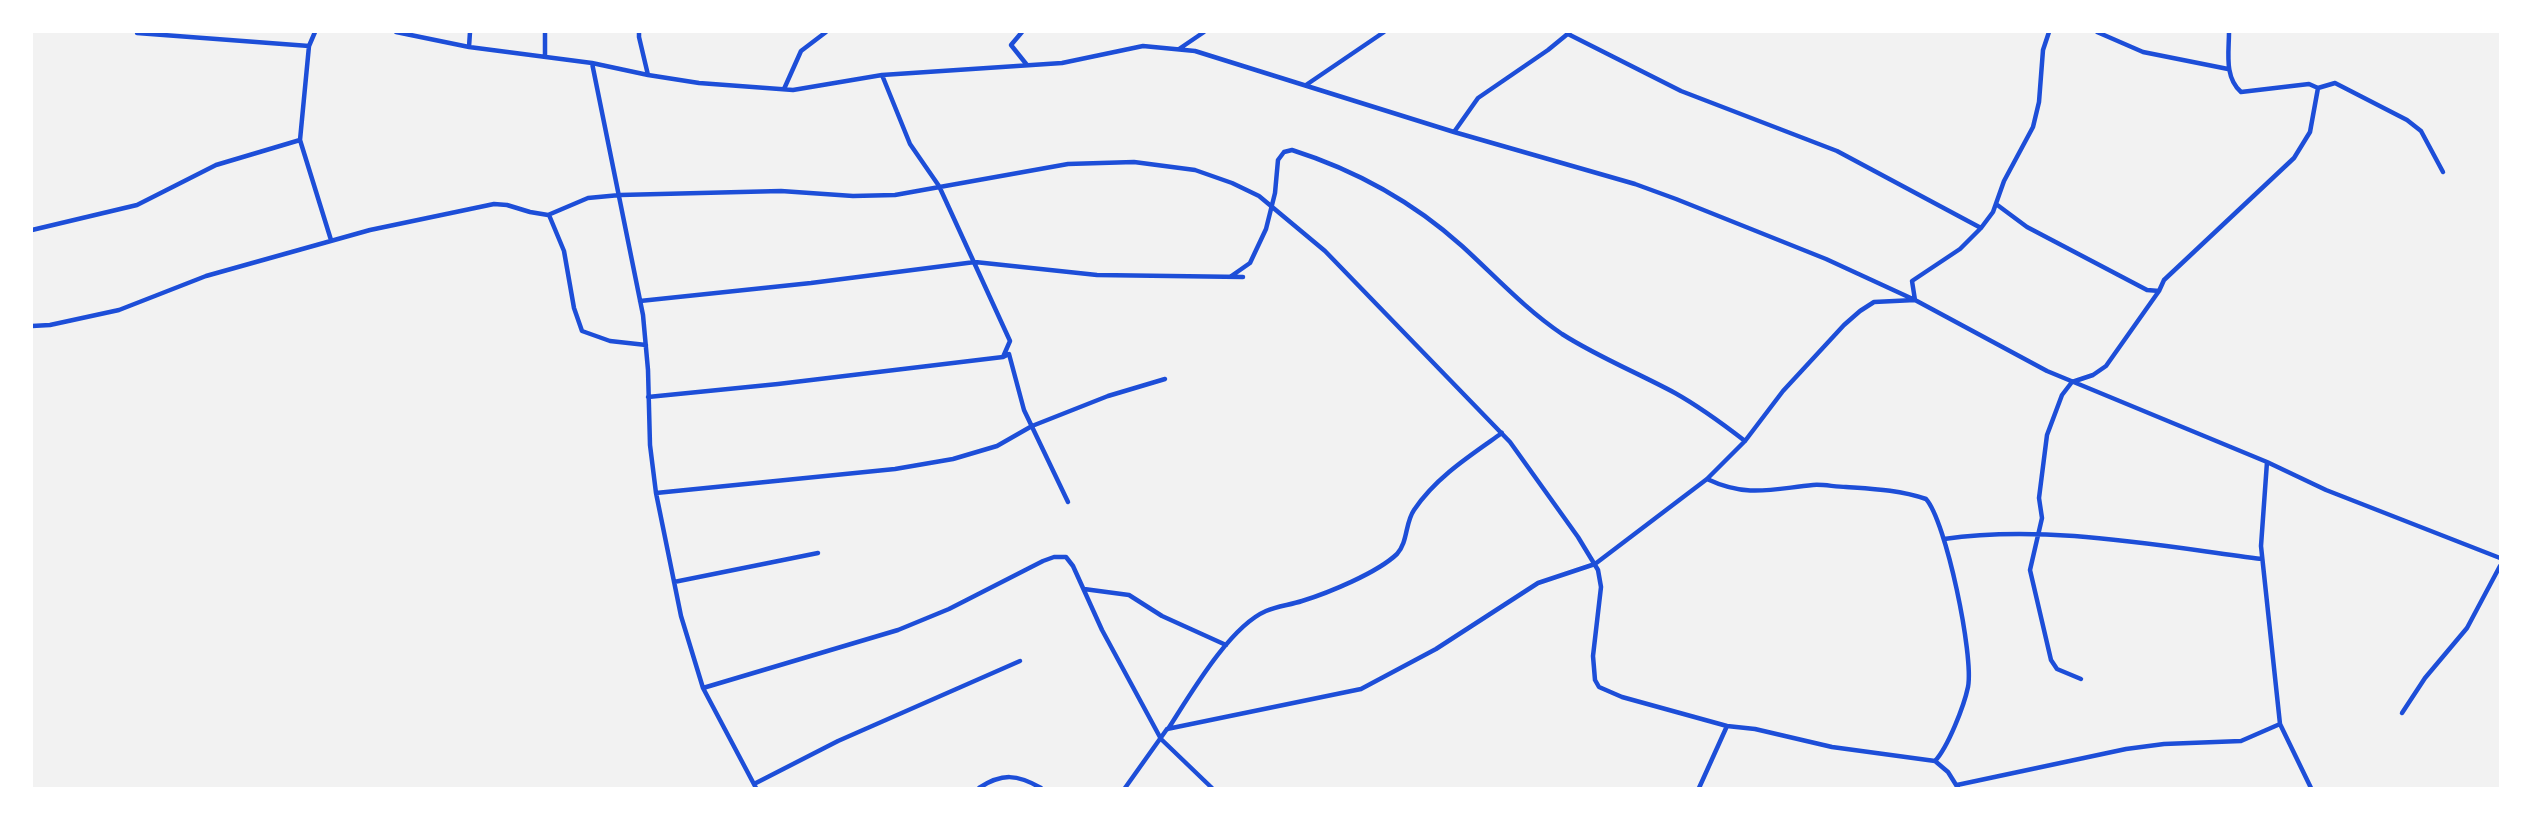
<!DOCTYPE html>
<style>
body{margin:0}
#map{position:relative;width:2532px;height:820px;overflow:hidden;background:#f2f2f2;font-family:"PT Serif",serif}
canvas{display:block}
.frame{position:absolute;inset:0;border:33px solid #fff;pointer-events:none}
</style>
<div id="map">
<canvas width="2532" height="820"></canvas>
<div class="frame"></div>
</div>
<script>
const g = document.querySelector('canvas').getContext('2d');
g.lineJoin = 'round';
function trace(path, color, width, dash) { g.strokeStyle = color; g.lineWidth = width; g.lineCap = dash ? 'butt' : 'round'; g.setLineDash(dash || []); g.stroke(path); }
trace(new Path2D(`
 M315 32 309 46 300 140 331 240
 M396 32 469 47 592 63 648 75 699 83 793 90 882 75 1062 63 1143 46 1195 51 1454 132 1635 184 1676 199 1826 259 1915 300 2047 371 2267 462 2326 490 2500 558
 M639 32V37L648 75
 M1022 32 1011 45 1027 65
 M2097 32 2143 52 2228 69
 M2229 32C2229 52 2224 77 2241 92L2309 84 2318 88 2335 83 2407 120 2421 131 2443 172
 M137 33 309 46
 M1568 34 1681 91 1837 151 1981 228
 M469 47 470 32
 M1179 49 1204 32
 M545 56V32
 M592 63 643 315 648 370 650 445 656 493 681 616 703 688 756 788
 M1306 85 1384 32
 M784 89 801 51 826 32
 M1454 132 1478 98 1548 50 1570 32
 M1996 204 2027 227 2147 290 2159 291
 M549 215 564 251 574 308 582 331 610 341 646 345
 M32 230 137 205 216 165 300 140
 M1230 277 1250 263 1266 229 1275 193 1278 160 1284 152 1292 150C1355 170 1413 202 1462 246 1495 276 1525 309 1562 334 1598 357 1638 373 1675 393 1700 407 1723 424 1745 441
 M640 301 811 283 975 262 1097 275 1243 277
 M32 326 50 325 119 310 206 276 370 230 494 204 507 205 530 212 548 215 588 198 620 195 781 191 853 196 895 195 1068 164 1134 162 1195 170 1232 183 1259 196 1325 251 1510 442 1578 537 1598 570 1601 587 1593 656 1595 680 1599 687 1622 697 1727 726 1755 729 1832 747 1935 761 1948 772 1958 788
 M1003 357 1009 354 1024 410 1068 502
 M648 397 778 384 1003 357 1010 341 939 186 910 144 882 75
 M2267 462 2261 546 2280 724 2311 788
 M1707 479C1747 498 1772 489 1813 485 1823 484 1835 487 1846 487 1874 489 1899 490 1926 499 1946 521 1974 656 1968 687 1964 706 1948 747 1935 761
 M656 493 895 469 953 459 997 446 1032 426 1108 396 1165 379
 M1944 539C2047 524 2159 546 2262 559
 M674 582 818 553
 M1084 589 1129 595 1162 616 1226 645
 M2081 679 2057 669 2051 660 2030 570 2042 518 2039 498 2047 435 2062 395 2072 382 2093 375 2106 366 2159 291 2164 280 2294 158 2310 132 2318 88
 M703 688 898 630 949 609 1043 561 1054 557H1066L1073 566 1102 630 1161 739 1212 788
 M2402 713 2425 678 2467 628 2500 566
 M1168 729C1190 695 1229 627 1266 611 1277 606 1290 605 1302 601 1328 593 1377 573 1397 554 1408 542 1405 523 1414 510 1436 477 1471 455 1502 433
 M754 784 838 741 1020 661
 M1957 785 2126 749 2164 744 2241 741 2280 724
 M979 788C1002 773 1017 774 1041 788
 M1125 788 1167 729 1361 689 1436 649 1538 583 1595 564 1707 479 1745 441 1783 391 1844 325 1860 311 1874 302 1915 300 1912 281 1960 249 1981 228 1993 212 2004 181 2033 127 2039 102 2043 50 2049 32
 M1699 788 1727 726`), '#1d4ed8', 4.5);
</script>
